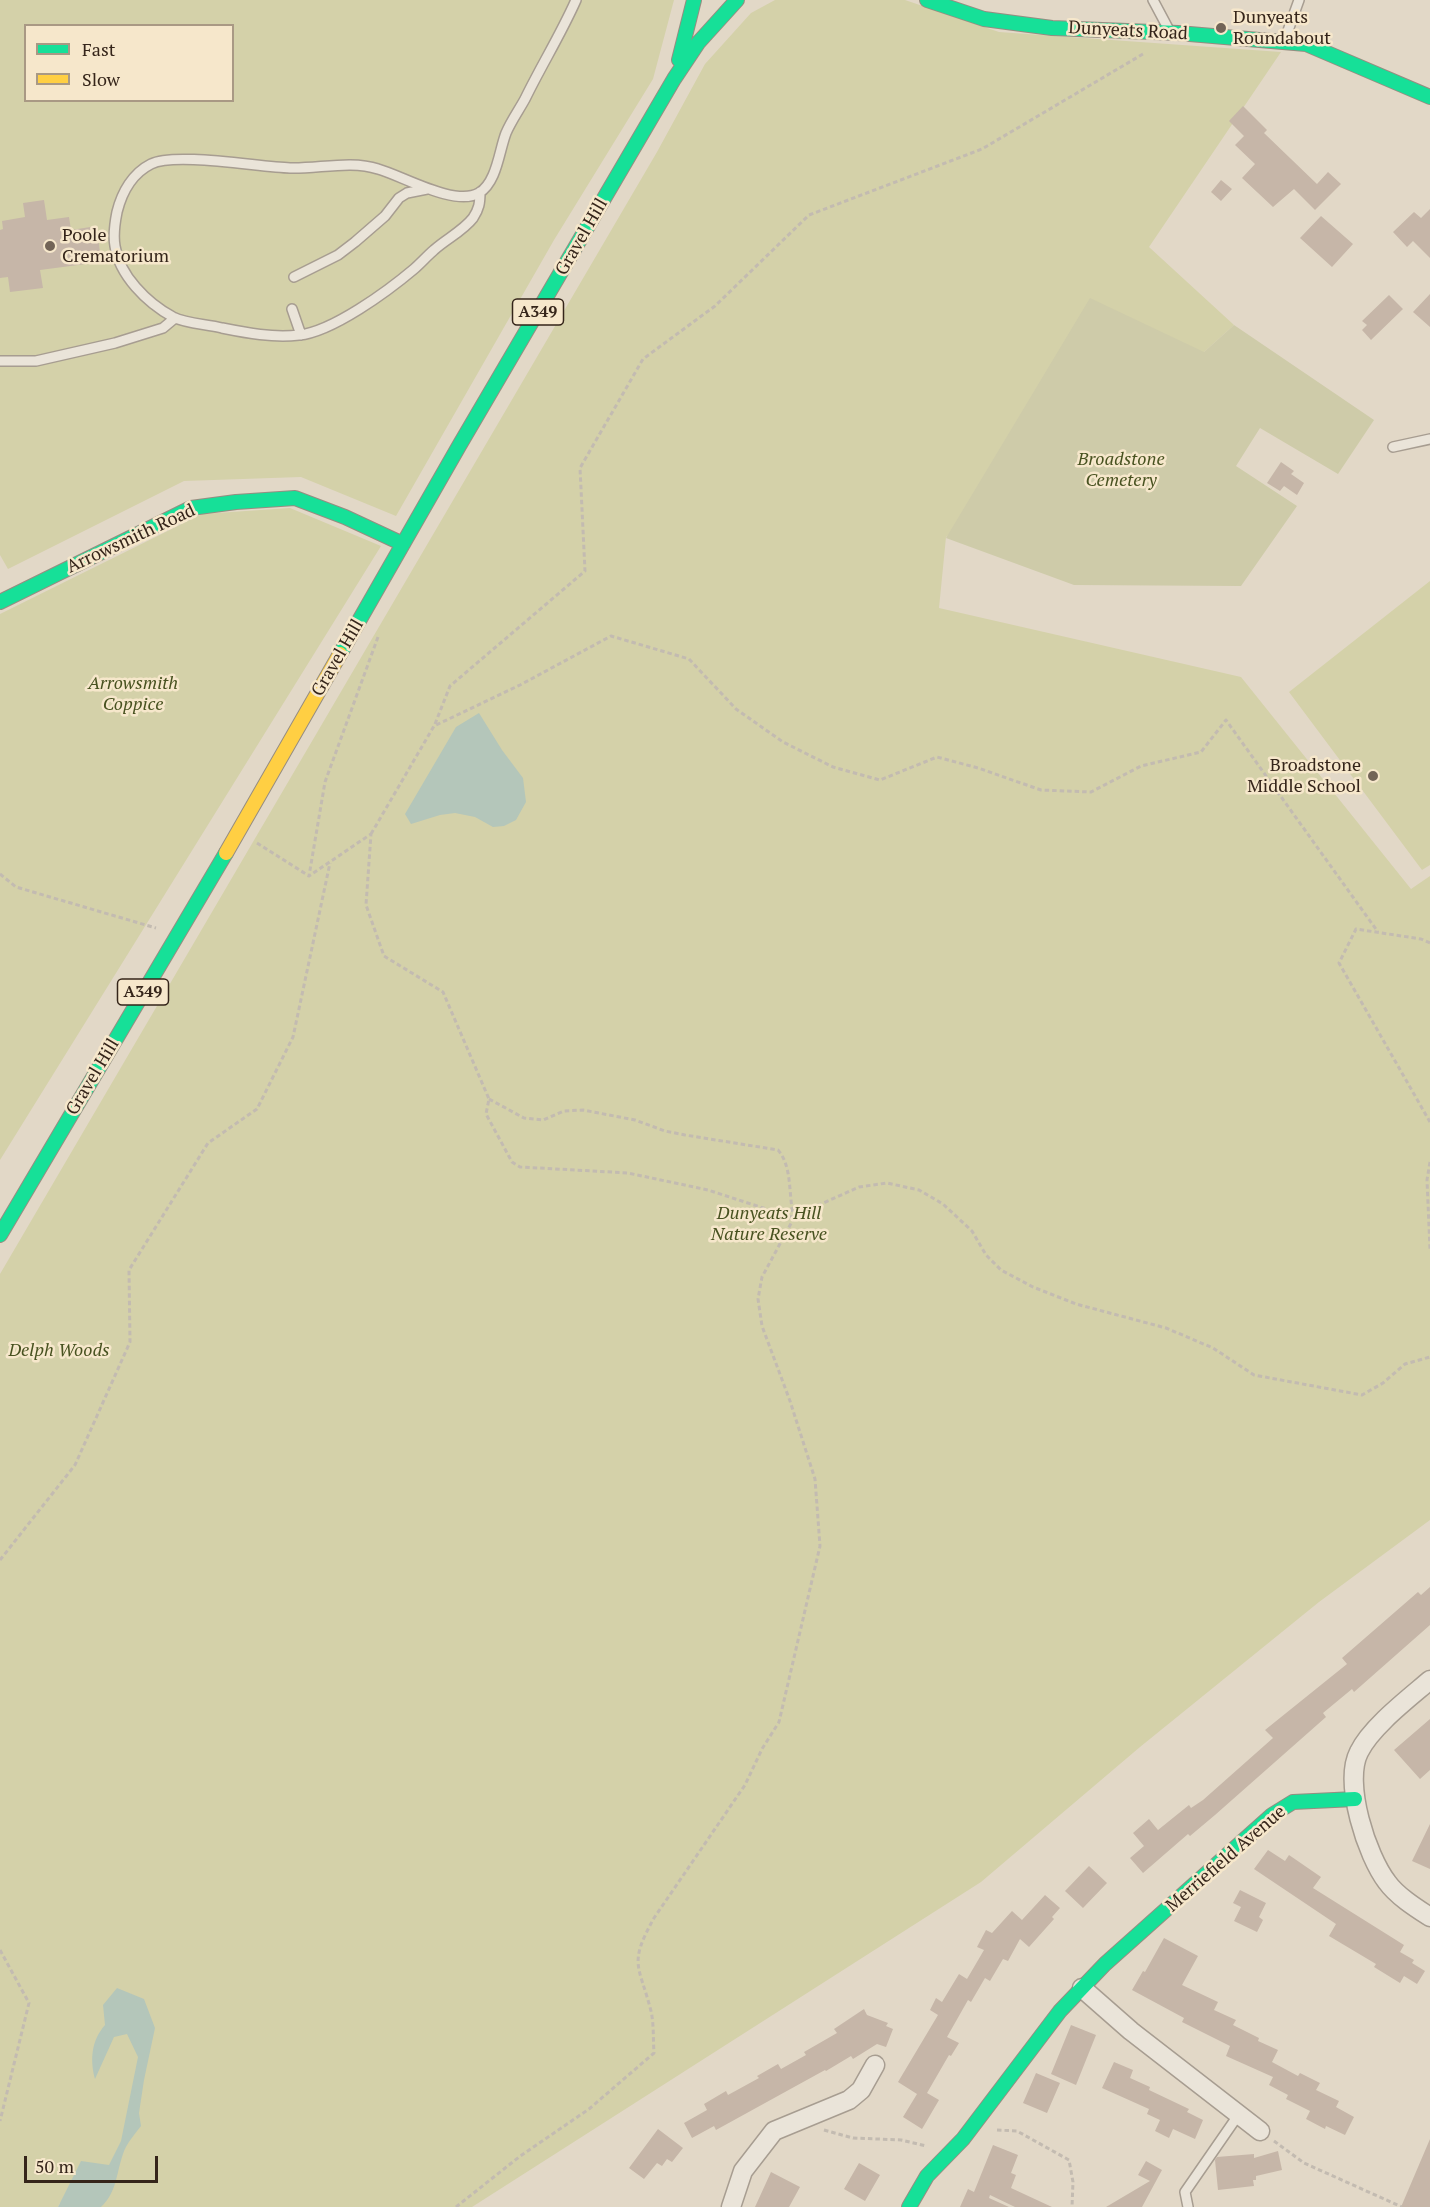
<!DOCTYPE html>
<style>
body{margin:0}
#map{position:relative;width:1430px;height:2207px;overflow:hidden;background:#e2d8c7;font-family:"PT Serif",serif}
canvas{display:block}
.legend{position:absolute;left:24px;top:24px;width:210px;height:78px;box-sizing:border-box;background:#f6e7cb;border:2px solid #a99984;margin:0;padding:8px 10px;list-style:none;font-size:18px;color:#35251a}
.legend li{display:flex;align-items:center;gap:12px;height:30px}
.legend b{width:30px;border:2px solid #a99984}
.scale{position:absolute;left:24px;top:2156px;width:134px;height:27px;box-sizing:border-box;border:3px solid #35251a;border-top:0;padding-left:8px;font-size:18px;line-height:21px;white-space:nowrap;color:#35251a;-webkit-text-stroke:4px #f6e7cb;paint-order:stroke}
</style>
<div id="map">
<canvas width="1430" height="2207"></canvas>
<ul class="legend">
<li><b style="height:8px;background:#16e098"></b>Fast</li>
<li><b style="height:8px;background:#ffcf43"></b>Slow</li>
</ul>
<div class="scale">50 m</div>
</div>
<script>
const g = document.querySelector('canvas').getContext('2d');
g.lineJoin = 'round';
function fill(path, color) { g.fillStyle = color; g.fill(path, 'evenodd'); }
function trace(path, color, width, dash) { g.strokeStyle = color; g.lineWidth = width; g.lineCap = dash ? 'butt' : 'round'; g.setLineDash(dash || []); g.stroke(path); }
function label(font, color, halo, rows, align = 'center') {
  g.font = font + ' "PT Serif",serif'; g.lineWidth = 5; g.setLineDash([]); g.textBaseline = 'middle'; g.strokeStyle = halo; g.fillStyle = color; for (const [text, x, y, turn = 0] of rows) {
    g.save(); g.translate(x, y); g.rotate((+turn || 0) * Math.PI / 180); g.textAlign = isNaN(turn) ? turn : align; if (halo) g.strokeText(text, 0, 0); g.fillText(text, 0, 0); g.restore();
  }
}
fill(new Path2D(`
 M0 0H674L653 79 554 240 396 516 301 477 184 481 8 569 0 555ZM26 26H232V100H26Z
 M775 0H905L999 32 1281 52 1149 247 1234 325 1204 352 946 537 939 608 1241 677 1411 889 1430 876V1520L1319 1602 1140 1747 981 1882 472 2207H68L60 2203 58 2207H0V1274L657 152 705 64 751 13Z
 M290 508 381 546 0 1160V614L202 514Z
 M1430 581V865L1422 870 1289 692Z`), '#d4d1a9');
fill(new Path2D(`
 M1090 298 1204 352 1234 325 1374 420 1338 474 1260 428 1236 466 1297 506 1241 586 1074 585 946 538Z`), '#cecba9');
fill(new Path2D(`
 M479 713 502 750 523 778 526 802 516 820 504 826 493 827 475 817 455 813 440 815 411 824 405 814 456 727Z
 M117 1988 144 1999 155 2028 144 2080 139 2113 141 2126C135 2134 126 2144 123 2154 116 2174 117 2192 101 2207H58L81 2161 109 2165 121 2141 138 2057 127 2034 114 2037 95 2079C90 2060 91 2041 105 2025L103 2005Z`), '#b4c6ba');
fill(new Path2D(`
 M1243 106 1267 130 1264 133 1317 184 1328 172 1341 184 1315 210 1294 189 1273 207 1242 178 1255 164 1235 145 1244 136 1229 121Z
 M1221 180 1232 189 1221 201 1211 192Z
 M44 200 47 220 69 217 71 230 97 226 101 262 40 270 43 288 10 292 8 277 0 278V230L3 229 2 221 25 217 23 203Z
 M1430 209V258L1413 241 1407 247 1393 232 1414 212 1421 218Z
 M1321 216 1353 244 1332 267 1300 238Z
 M1430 294V327L1413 312Z
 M1389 295 1403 309 1371 340 1362 330 1367 325 1362 321Z
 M1281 462 1294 471 1291 474 1304 483 1297 495 1284 486 1280 491 1267 483Z
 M1430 1587V1625L1354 1692 1352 1689 1323 1713 1326 1717 1215 1815 1190 1836 1188 1834 1143 1873 1130 1858 1144 1846 1133 1833 1149 1819 1158 1830 1189 1805 1191 1808 1203 1800 1273 1738 1265 1730 1347 1664 1342 1658 1418 1592 1421 1595Z
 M1430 1719V1770L1420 1779 1394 1750Z
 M1430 1824V1869L1412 1861Z
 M1268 1850 1285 1861 1289 1855 1321 1877 1313 1888 1404 1945 1400 1952 1414 1960 1412 1963 1425 1971 1417 1984 1404 1976 1400 1983 1374 1967 1376 1964 1329 1936 1336 1924 1254 1869Z
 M1089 1866 1107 1883 1083 1908 1065 1891Z
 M1240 1890 1266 1903 1259 1917 1263 1920 1257 1932 1234 1921 1241 1907 1233 1903Z
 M1045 1895 1060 1908 1052 1917 1054 1919 1029 1947 1020 1939 1008 1961 1003 1959 990 1981 985 1978 971 2002 968 2000 947 2037 959 2043 951 2056 949 2055 927 2093 939 2100 922 2129 903 2117 917 2094 898 2082 938 2015 930 2010 936 1998 942 2002 959 1974 967 1979 984 1950 977 1947 986 1930 992 1933 1012 1911 1022 1920Z
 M1164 1938 1198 1956 1182 1985 1218 2002 1214 2010 1236 2020 1233 2025 1259 2038 1258 2041 1278 2050 1272 2062 1298 2076 1300 2073 1320 2083 1316 2090 1339 2101 1336 2107 1354 2117 1345 2135 1326 2126 1325 2129 1306 2119 1310 2111 1286 2099 1288 2095 1269 2085 1273 2077 1226 2056 1230 2046 1182 2022 1184 2018 1132 1990 1143 1971 1145 1972Z
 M864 2009 867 2015 888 2023 886 2026 893 2029 886 2047 877 2044 853 2059 851 2056 826 2071 825 2070 716 2130 714 2126 692 2138 684 2123 707 2110 704 2104 726 2091 728 2095 759 2078 757 2076 778 2064 781 2069 806 2055 804 2052 837 2033 834 2029Z
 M1071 2025 1096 2035 1076 2085 1051 2074Z
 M1114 2062 1133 2070 1130 2078 1150 2087 1149 2090 1189 2109 1187 2112 1203 2120 1195 2139 1173 2129 1169 2138 1155 2131 1160 2120 1147 2114 1149 2109 1102 2088Z
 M1036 2073 1060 2083 1047 2113 1023 2103Z
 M658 2129 683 2148 672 2162 667 2159 662 2166 657 2163 644 2179 629 2168Z
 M1430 2139V2207H1401Z
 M993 2145 1018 2155 1011 2173 1016 2175 1011 2188 1052 2207H1015L990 2195 989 2198 1009 2207H960L968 2189 974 2192Z
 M1278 2151 1282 2170 1256 2176V2180H1253L1254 2186 1218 2190 1215 2160 1217 2157 1254 2154V2158Z
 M1146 2161 1162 2170 1142 2207H1106L1150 2181 1138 2175Z
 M859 2163 880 2175 865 2201 844 2189Z
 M771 2172 800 2187 789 2207H755Z`), '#c6b6a8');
const lane = new Path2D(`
 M1153 0 1169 30
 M1285 39 1299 0
 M480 192C480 203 479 209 473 218 463 231 446 239 434 250 427 256 421 263 414 269 388 291 332 332 299 335 273 338 247 333 222 328 207 324 187 324 173 317 147 303 119 275 115 246 113 235 115 222 117 212 122 192 133 173 151 164 175 152 258 167 290 168 318 169 351 160 378 169 403 176 455 207 479 193 497 182 499 151 506 133 511 121 519 110 525 99 541 66 561 34 576 0
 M294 277 338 255 355 242 385 216 399 198 407 193 427 189
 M292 309 301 335
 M0 361H36L115 343 163 328 175 318
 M1393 447 1430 439
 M1188 2207 1185 2192 1239 2114`);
const street = new Path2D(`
 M1430 1680C1409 1698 1371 1727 1359 1752 1343 1783 1367 1856 1387 1882 1397 1896 1416 1908 1430 1917
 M1082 1988 1131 2031 1260 2131
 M731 2207 743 2171 774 2131 849 2100 861 2090 875 2065`);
const fast = new Path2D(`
 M927 0 984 19 1052 28 1178 33 1306 44 1430 97
 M679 60 694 0
 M0 602 191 508 236 502 295 498 345 517 403 544
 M340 654 459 446 674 79 698 43 737 0
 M0 1235 226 853
 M909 2207 927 2176 963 2139 1060 2011 1105 1964 1272 1815 1293 1802 1355 1799`);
const slow = new Path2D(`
 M226 853 340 654`);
trace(lane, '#a79d91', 12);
trace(street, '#a79d91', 21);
trace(fast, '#968d81', 16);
trace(slow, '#968d81', 16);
trace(new Path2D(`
 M378 637 325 782 309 876 371 834 366 905 384 956 443 992 489 1099 486 1114 512 1162 520 1167 628 1173 708 1190 794 1218
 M435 724 450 686 585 571 580 468 643 359 715 306 809 215 982 149 1143 54
 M371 834 434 726 520 685 611 636 689 659 736 709 783 742 833 767 880 780 937 757 978 768 1041 790 1091 792 1141 766 1201 752 1226 720 1378 932
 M257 843 309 876
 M0 874 16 887 156 928
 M1430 943 1421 939 1356 929 1339 963 1430 1122
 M489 1099 524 1118 543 1120 564 1111 583 1110 635 1120 665 1131 685 1135 778 1150C793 1167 788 1197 794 1218
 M1430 1162 1427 1180 1430 1249
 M0 1560 75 1465 130 1342 129 1270 208 1143 257 1109 293 1037 330 863
 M0 1950 29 2003 0 2121
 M824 2130 853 2138 901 2140 926 2146
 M997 2130 1017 2131 1069 2160 1073 2182 1072 2207
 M1274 2141 1304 2163 1402 2207
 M456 2207 519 2157 589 2109 654 2053C653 2039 654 2024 651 2011 639 1964 628 1965 654 1918L745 1785 762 1749 779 1722 820 1546 815 1479 790 1401 762 1326 758 1299 762 1277 794 1218 801 1213 859 1187 887 1183 919 1190 943 1204 972 1231 986 1255 1001 1270 1033 1287 1076 1304 1166 1328 1213 1348 1254 1375 1362 1395 1383 1383 1405 1364 1430 1357`), '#c3bbb1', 3, [4.5, 3]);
trace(lane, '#eae4d9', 9);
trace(street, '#eae4d9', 18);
trace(fast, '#16e098', 14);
trace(slow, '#ffcf43', 14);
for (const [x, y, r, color] of [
 [1221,28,6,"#726457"],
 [50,246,6,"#726457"],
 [1373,776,6,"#726457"]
]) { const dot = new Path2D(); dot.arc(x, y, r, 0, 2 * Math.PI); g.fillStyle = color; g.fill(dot); trace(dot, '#f6e7cb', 2); }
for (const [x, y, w] of [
 [538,312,51],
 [143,992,51]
]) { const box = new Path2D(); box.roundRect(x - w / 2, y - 13, w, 26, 4.5); g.fillStyle = '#f6e7cb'; g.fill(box); trace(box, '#35251a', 1.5); }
label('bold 16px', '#35251a', null, [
 ["A349",538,312],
 ["A349",143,992]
]);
label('18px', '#35251a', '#f6e7cb', [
 ["Dunyeats",1233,18],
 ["Roundabout",1233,39],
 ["Poole",62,236],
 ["Crematorium",62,257],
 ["Broadstone",1361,766,"right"],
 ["Middle School",1361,787,"right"]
], 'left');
label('18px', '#35251a', '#f6e7cb', [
 ["Dunyeats Road",1128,31,3],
 ["Gravel Hill",582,237,-60],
 ["Arrowsmith Road",131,539,-25],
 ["Gravel Hill",338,658,-60],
 ["Gravel Hill",93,1077,-59],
 ["Merriefield Avenue",1226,1859,-41]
]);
label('italic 18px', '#485220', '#f6e7cb', [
 ["Broadstone",1121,460],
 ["Cemetery",1121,481],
 ["Arrowsmith",133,684],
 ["Coppice",133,705],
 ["Dunyeats Hill",769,1214],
 ["Nature Reserve",769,1235],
 ["Delph Woods",59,1351]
]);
</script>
